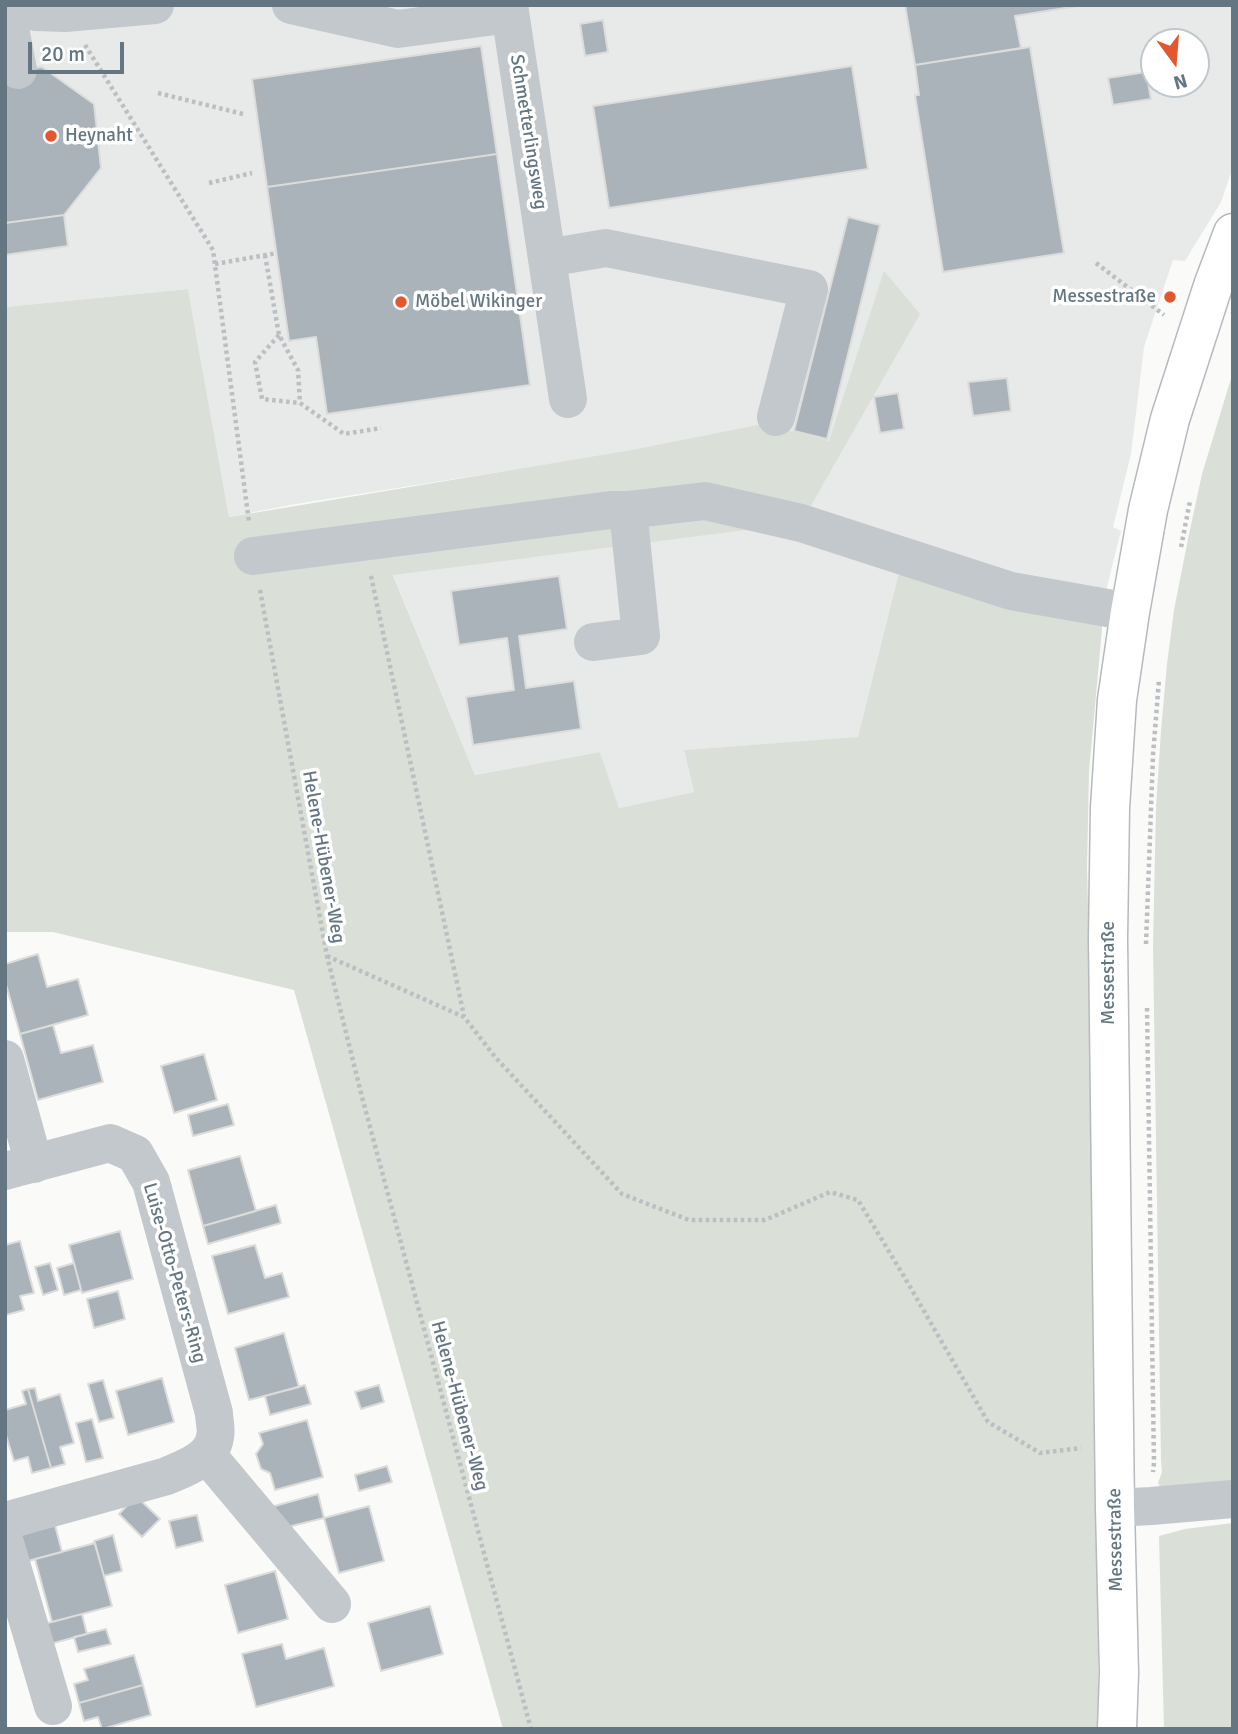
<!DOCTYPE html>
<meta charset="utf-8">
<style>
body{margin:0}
#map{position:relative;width:1238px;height:1734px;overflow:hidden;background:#fafaf8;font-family:Signika,sans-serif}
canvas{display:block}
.frame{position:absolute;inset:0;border:7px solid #657683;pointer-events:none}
.north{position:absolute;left:1140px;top:28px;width:70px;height:70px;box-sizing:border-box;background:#fff;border:2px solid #c1c8cd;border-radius:50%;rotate:164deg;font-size:19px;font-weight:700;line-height:28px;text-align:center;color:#657683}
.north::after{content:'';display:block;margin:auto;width:24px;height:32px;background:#e4572e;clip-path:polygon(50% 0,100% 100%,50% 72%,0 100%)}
.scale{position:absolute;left:28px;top:42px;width:96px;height:32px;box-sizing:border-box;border:4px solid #657683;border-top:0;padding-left:9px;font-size:21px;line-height:24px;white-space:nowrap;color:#657683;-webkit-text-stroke:5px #fff;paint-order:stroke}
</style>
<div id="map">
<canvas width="1238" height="1734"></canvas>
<div class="frame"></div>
<div class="north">N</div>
<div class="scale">20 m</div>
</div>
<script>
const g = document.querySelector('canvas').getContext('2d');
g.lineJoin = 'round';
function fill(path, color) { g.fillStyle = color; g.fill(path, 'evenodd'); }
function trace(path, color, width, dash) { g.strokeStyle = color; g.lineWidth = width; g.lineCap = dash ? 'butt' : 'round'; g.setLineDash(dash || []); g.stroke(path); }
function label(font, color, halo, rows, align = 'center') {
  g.font = font + ' Signika,sans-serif'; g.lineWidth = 7; g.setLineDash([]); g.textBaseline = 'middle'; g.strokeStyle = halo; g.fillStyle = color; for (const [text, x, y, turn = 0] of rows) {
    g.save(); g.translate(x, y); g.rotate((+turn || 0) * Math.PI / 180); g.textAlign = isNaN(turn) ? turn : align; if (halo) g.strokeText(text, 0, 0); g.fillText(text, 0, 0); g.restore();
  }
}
fill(new Path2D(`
 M5 5H1233V167L1221 202 1185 261 1173 260 1144 347 1131 454 1113 527 1121 531 1102 607 903 556 858 738 684 750 694 792 619 808 600 752 475 775 393 574 799 523 632 451 296 504 229 517 188 289 5 307ZM1154 42H1196V84H1154Z`), '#e8e9e9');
fill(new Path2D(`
 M884 271 920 314 801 523 393 575 475 775 600 752 619 808 694 792 684 750 858 737 903 556 1102 607V629L1089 772 1087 868 1090 977 1099 1729H503L294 990 53 932H5V307L188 289 229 517 632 450 763 424 829 441Z
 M1233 372V1487L1162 1490 1158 1483 1162 1472 1161 1461 1153 947 1156 807 1161 731 1167 664 1174 610 1188 539 1202 474Z
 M1233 1523V1729H1164L1159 1536 1185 1529Z`), '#dadfd7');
const building = new Path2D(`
 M905 5H1084L1015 16 1021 48 915 65Z
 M603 20 608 52 585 56 580 24Z
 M481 46 497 154 267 187 252 79Z
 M1030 47 1064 253 943 272 915 95H919L915 65Z
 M852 66 868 169 609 208 593 106Z
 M42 67 94 104 101 168 64 215 5 223V72Z
 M1146 72 1151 99 1113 105 1108 78Z
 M497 154 530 385 327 414 316 337 289 341 267 187Z
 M64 215 68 246 5 255V223Z
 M848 217 880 225 827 439 794 431Z
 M1007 378 1011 411 973 416 968 382Z
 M898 393 904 429 880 433 874 397Z
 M559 576 567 629 519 636 526 688 574 681 581 729 473 745 466 697 514 690 507 638 459 645 451 591Z
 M38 954 47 987 78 979 88 1015 20 1034 5 981V964Z
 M53 1025 61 1053 93 1045 103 1082 38 1100 20 1034Z
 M204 1054 217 1100 174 1113 161 1066Z
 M228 1104 234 1125 193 1136 188 1115Z
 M240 1156 256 1211 203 1226 188 1170Z
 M276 1205 281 1223 208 1244 203 1226Z
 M120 1231 133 1279 82 1293 69 1245Z
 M20 1241 34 1293 20 1296 24 1310 6 1315 5 1245Z
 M255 1245 265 1278 282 1273 289 1297 228 1314 212 1256Z
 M50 1263 58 1290 43 1295 35 1267Z
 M74 1263 81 1290 64 1295 57 1268Z
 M118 1291 125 1319 94 1328 87 1299Z
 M284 1333 299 1387 249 1400 235 1348Z
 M162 1378 174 1422 128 1435 116 1391Z
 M103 1380 114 1418 99 1422 88 1384Z
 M305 1385 311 1404 270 1415 265 1396Z
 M379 1385 384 1402 361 1409 355 1392Z
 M35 1388 38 1401 60 1394 74 1443 60 1447 65 1464 51 1468 28 1389Z
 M28 1389 51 1468 32 1473 28 1457 14 1461 5 1432V1410L26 1404 22 1391Z
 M92 1419 103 1458 86 1462 76 1423Z
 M307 1420 323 1477 275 1490 270 1473 261 1469 256 1454 263 1444 259 1433Z
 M387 1466 392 1482 359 1491 355 1475Z
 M318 1494 324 1518 288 1527 271 1507Z
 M136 1496 160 1519 142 1537 119 1514Z
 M369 1506 384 1561 339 1573 324 1518Z
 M197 1515 203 1541 176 1548 169 1521Z
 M55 1525 62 1552 28 1561 20 1535Z
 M113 1535 122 1571 104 1576 94 1541Z
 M95 1543 112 1606 52 1622 35 1559Z
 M275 1571 288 1619 238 1633 225 1585Z
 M430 1606 443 1654 381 1671 368 1623Z
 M82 1614 87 1634 50 1644 44 1624Z
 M106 1629 111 1644 78 1652 74 1637Z
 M282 1644 286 1659 324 1648 334 1686 256 1707 242 1654Z
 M134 1655 143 1685 79 1703 74 1684 88 1680 84 1669Z
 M143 1685 151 1715 102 1729 98 1717 84 1721 79 1703Z`);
fill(building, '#aab3b9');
trace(building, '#dcdcda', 2);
const major = new Path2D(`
 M1117 1729 1119 1673 1115 1508 1108 939 1110 808 1117 700 1130 612 1148 510 1170 419 1213 286 1233 233`);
trace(major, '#b5babe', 41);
trace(new Path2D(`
 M85 45 213 250 249 522
 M158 93 243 114
 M209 183 252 173
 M265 255 279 335 298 370 300 403
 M1096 263 1164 315
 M215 264 277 253
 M279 335 255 362 262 399 300 403 344 434 381 428
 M1181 547 1190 501
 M371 576 464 1016
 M260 590 327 956 362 1097 531 1729
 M1146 944 1153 755 1159 680
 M327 956 464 1017 496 1058 622 1194 689 1220H765L830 1192 858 1200 902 1273 988 1422 1040 1453 1081 1448
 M1147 1008 1154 1463 1153 1472`), '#bbbfc2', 4.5, [3.5, 3.5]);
trace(new Path2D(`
 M27 5 36 12 65 13 155 5
 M291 5 398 29 510 14
 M509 5 568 399
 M18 70 9 23 18 5
 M547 258 606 248 809 289 776 417
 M253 556 611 510H628L705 501 801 523 1011 591 1130 612
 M593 642 641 636 628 510
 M5 1059 34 1164
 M5 1171 110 1143 135 1154 151 1182 214 1413C214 1420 217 1430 215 1437 212 1459 185 1468 167 1476L5 1521
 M207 1455 332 1604
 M1115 1508 1151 1506 1233 1499
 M5 1543 53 1706`), '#c3c8cc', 38);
trace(major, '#fff', 38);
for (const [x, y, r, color] of [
 [51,136,7,"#e4572e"],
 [1170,297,7,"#e4572e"],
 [401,302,7,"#e4572e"]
]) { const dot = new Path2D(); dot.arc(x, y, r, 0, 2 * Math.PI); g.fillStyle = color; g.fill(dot); trace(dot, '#fff', 2.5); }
label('19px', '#657683', '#fff', [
 ["Schmetterlingsweg",528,132,81],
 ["Helene-Hübener-Weg",323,857,80],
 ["Messestraße",1109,973,-90],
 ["Luise-Otto-Peters-Ring",174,1273,74],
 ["Helene-Hübener-Weg",459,1406,75],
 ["Messestraße",1116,1540,-91]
]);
label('19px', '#657683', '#fff', [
 ["Heynaht",65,136],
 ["Messestraße",1156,297,"right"],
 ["Möbel Wikinger",415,302]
], 'left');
</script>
